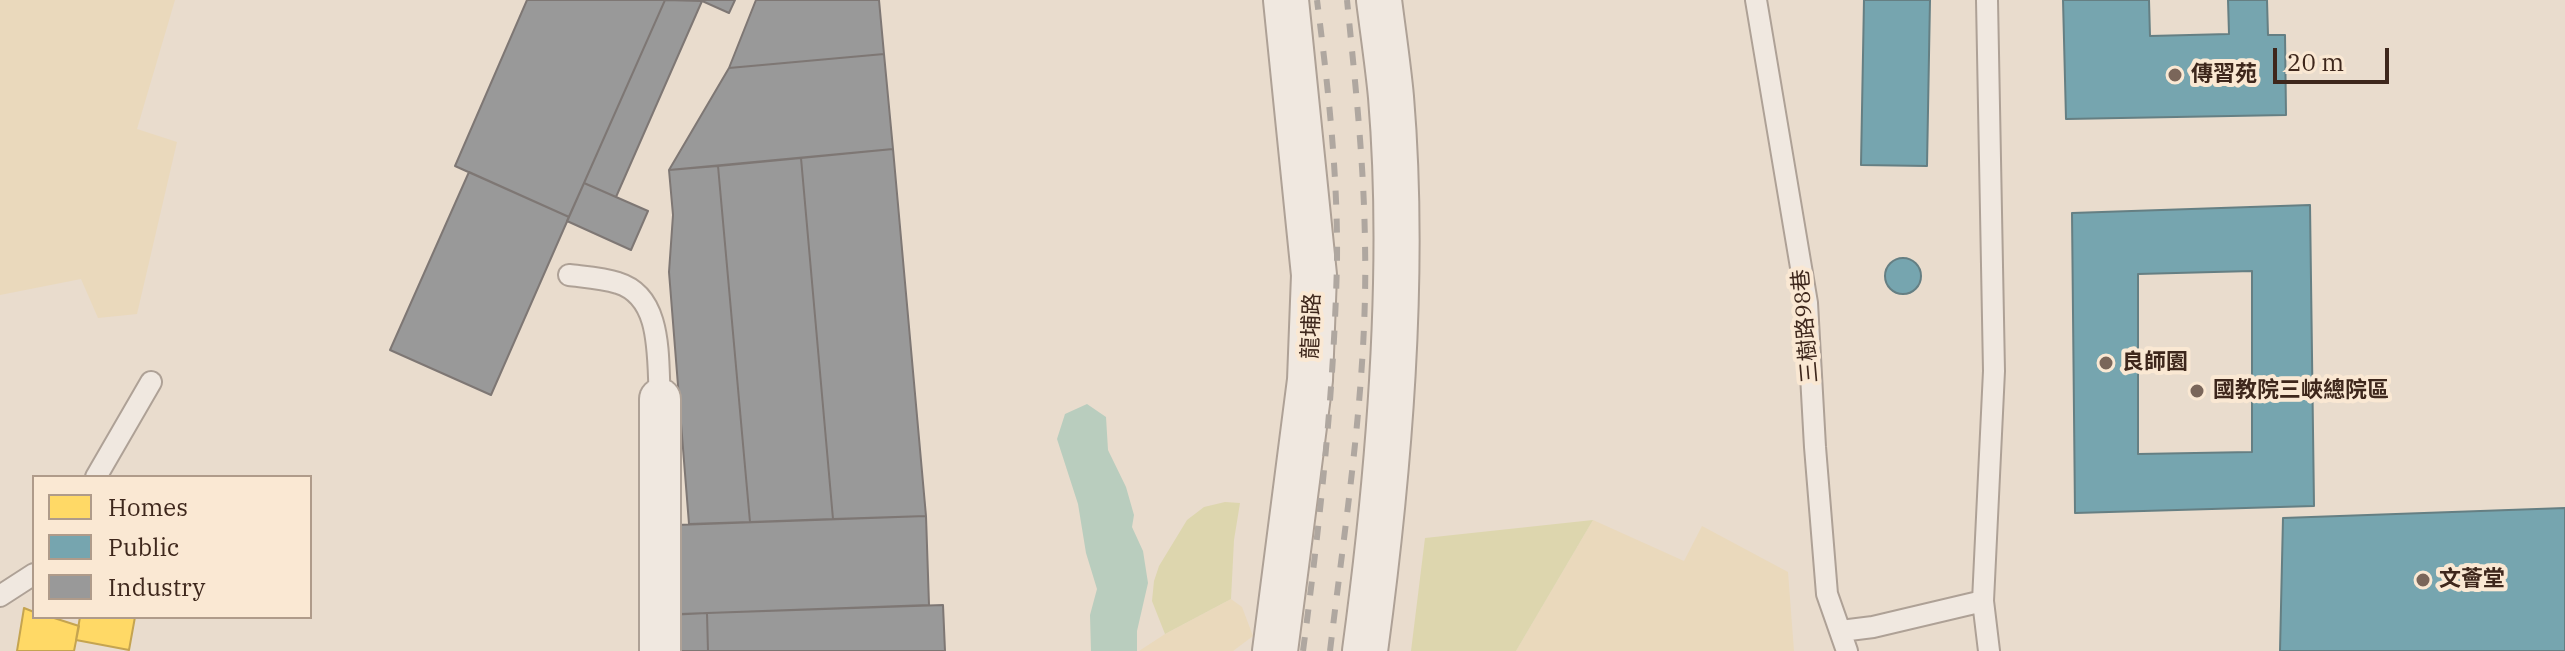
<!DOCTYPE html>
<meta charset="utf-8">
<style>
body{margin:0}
#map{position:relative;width:2565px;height:651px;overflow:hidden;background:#e9dccd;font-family:"IBM Plex Serif",serif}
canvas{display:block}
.legend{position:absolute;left:32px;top:475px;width:280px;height:144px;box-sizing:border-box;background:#fae8d3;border:2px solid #af9b8a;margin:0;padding:10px 14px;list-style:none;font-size:24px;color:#3e271c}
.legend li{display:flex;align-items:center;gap:16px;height:40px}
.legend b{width:40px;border:2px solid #af9b8a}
.scale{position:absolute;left:2273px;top:48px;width:116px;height:36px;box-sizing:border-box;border:4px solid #3e271c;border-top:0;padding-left:10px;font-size:24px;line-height:28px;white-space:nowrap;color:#3e271c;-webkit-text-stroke:6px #fae8d3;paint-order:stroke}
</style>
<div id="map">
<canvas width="2565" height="651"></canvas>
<ul class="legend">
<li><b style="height:22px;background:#ffd966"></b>Homes</li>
<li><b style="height:22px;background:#76a5af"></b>Public</li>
<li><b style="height:22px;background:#999"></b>Industry</li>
</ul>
<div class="scale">20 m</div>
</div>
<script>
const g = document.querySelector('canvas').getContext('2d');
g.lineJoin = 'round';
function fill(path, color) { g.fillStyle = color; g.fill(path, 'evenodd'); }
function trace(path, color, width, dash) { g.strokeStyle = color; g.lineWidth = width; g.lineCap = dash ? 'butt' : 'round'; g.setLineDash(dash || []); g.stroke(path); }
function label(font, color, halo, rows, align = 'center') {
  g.font = font + ' "IBM Plex Serif","Noto Sans TC",serif'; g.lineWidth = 8; g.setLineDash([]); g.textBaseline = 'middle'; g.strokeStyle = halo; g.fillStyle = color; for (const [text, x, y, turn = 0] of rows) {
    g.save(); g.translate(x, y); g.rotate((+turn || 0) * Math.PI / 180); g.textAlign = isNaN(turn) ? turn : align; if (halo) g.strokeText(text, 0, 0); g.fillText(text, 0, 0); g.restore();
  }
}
fill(new Path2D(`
 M0 0H175L137 129 177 142 137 314 98 318 81 279 0 295Z
 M1593 520 1684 561 1702 526 1788 572 1794 651H1516Z
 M1231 599 1242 607 1253 636 1233 651H1139L1165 634Z`), '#ead9bc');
fill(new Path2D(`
 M1225 502 1240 503 1234 540 1231 599 1165 634 1152 601 1154 581 1159 566 1187 520 1204 507Z
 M1593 520 1516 651H1411L1425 538Z`), '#ddd6ae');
fill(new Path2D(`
 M1087 404 1106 417 1108 450 1126 487 1134 515 1132 527 1143 551 1148 583 1137 631V651H1091L1090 615 1097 589 1086 553 1078 504 1057 439 1065 414Z`), '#b9cdbe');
const homes = new Path2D(`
 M24 608 34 612V617H51L79 626 74 651H17Z
 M80 617H135L129 650 76 640Z`);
fill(homes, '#ffd966');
trace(homes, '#c5a450', 2);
const public = new Path2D(`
 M1864 0H1930L1927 166 1861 165Z
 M2063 0H2149L2150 36 2229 34 2228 0H2267L2268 35H2285L2286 115 2066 119Z
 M2310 205 2314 506 2075 513 2072 213ZM2252 271V452L2138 454V274Z
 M1885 276a18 18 0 1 1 36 0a18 18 0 1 1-36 0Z
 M2565 508V651H2280L2283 518Z`);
fill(public, '#76a5af');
trace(public, '#657f83', 2);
const industry = new Path2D(`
 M527 0H665L569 217 455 166Z
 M665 0 702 1 616 197 584 183Z
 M700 0H735L729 13Z
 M756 0H879L884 54 729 68Z
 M884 54 893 149 669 170 729 68Z
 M893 149 926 516 833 519 801 158Z
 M801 158 833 519 750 522 718 166Z
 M718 166 750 522 689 524 669 272 673 215 669 170Z
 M469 172 569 217 491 395 390 350Z
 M584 183 648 211 631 250 567 221Z
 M926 516 929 605 680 614 676 525Z
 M943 605 945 651H708L707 613Z
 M707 613 708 651H670L669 615Z`);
fill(industry, '#999');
trace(industry, '#7e7774', 2);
const service = new Path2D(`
 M1756 0 1807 303 1815 447 1827 594 1847 651
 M1987 0 1994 371 1983 601 1989 651
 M569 275C585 277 603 278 618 283 664 297 657 361 660 399
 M96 477 151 382
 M0 596 34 574
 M1841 631 1873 627 1983 601`);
const minor = new Path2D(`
 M660 651V399`);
const tertiary = new Path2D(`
 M1275 651 1310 380 1314 275 1286 0
 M1365 651C1389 473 1406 276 1391 97 1388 65 1383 32 1379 0`);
trace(service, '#aea196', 24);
trace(minor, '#aea196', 44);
trace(tertiary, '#aea196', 48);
trace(service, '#f0e8e0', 20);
trace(minor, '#f0e8e0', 40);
trace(tertiary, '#f0e8e0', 44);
trace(new Path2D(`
 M1303 651C1320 522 1334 392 1337 262 1338 175 1328 86 1317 0
 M1330 651C1346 516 1368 380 1365 244 1364 162 1355 81 1347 0`), '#afa7a0', 6, [14, 14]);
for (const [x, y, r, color] of [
 [2175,75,8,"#7a665a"],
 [2106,363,8,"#7a665a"],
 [2197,391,8,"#7a665a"],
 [2423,580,8,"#7a665a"]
]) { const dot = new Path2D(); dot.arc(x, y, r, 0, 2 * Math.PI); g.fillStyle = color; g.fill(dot); trace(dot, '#fae8d3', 3); }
label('bold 22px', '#3e271c', '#fae8d3', [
 ["傳習苑",2191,75],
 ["良師園",2122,363],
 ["國教院三峽總院區",2213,391],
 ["文薈堂",2439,580]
], 'left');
label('22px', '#3e271c', '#fae8d3', [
 ["龍埔路",1312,326,-88],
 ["三樹路98巷",1806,326,-95]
]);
</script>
